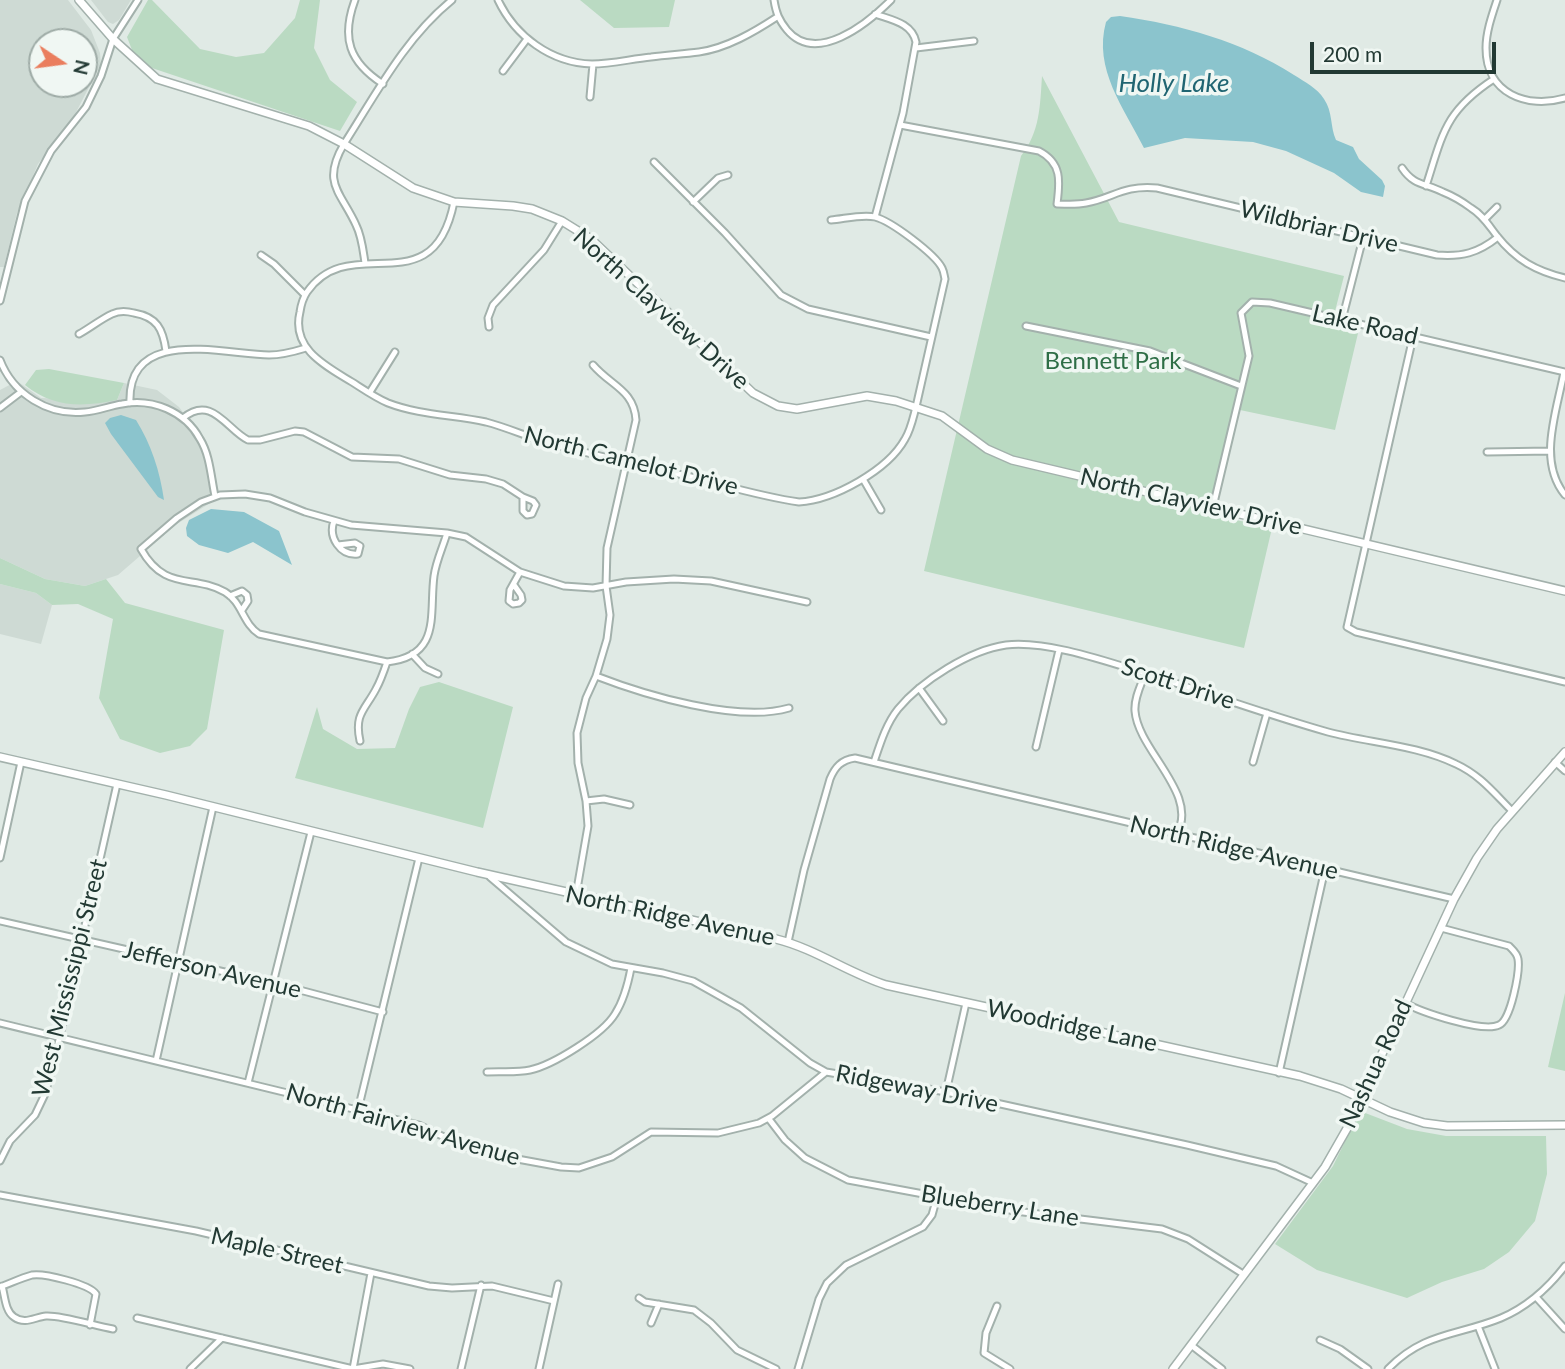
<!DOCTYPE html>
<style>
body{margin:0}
#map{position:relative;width:1565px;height:1369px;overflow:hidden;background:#e0eae5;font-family:Lato,sans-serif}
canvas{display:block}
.north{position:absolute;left:28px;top:28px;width:70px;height:70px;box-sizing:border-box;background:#f0f7f3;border:2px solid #9eaba6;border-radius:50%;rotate:103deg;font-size:19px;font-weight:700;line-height:28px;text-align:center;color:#223933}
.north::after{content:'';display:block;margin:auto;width:24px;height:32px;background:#ea7e5e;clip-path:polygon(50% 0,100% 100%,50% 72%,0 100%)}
.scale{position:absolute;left:1310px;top:42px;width:186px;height:32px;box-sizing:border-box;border:4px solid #223933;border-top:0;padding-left:9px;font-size:21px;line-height:24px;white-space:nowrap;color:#223933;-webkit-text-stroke:5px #f0f7f3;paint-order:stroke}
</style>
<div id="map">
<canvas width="1565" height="1369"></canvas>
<div class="north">N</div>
<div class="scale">200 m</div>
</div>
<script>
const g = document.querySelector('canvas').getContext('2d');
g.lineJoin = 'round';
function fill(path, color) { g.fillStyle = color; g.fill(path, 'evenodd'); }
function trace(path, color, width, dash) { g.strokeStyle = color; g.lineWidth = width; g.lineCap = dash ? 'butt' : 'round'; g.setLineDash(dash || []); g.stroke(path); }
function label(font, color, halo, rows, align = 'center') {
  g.font = font + ' Lato,sans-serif'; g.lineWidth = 7; g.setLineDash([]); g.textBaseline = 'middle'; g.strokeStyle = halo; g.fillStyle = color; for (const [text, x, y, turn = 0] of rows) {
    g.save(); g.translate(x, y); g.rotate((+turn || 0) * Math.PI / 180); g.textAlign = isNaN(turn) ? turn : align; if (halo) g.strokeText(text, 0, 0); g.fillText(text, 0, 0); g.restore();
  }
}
fill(new Path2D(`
 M0 0H68L91 30 100 53 101 64 72 120 38 164 17 213 4 267H0ZM42 42H84V84H42Z
 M91 0H131L119 20 113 24 108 22Z
 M17 381 41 398 117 400 124 383 157 390 179 407 206 443 218 498 177 524 118 575 85 586 45 579 0 558V390Z
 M0 584 36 593 52 605 41 644 0 634Z`), '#cedad4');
fill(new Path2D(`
 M148 0H152L200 49 236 57 264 53 295 18 300 0H320L314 48 330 80 357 102 340 131 137 63 127 37Z
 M580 0H675L669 27 614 28Z
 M1042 76 1119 222 1344 276 1332 323 1359 329 1335 430 1240 410 1214 515 1272 528 1244 648 924 571 1021 156C1040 132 1040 106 1042 76Z
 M49 369 124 383 117 400C83 407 53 408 25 385L36 370Z
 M0 558 45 579 85 586 106 579 125 603 224 630 207 729 190 746 160 753 120 739 99 698 113 619 78 604 52 605 36 593 0 584Z
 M439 682 513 707 483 828 295 778 317 707 323 729 357 749 395 748 409 709 420 687Z
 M1565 993V1071L1548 1067Z
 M1360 1111 1407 1129 1446 1136H1546L1547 1174 1535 1221 1509 1252 1484 1269 1442 1282 1407 1298 1317 1270 1275 1244 1333 1166Z`), '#badac2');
fill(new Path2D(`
 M1120 16C1182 25 1241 41 1294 75 1305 82 1317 88 1324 99 1333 112 1330 127 1336 140L1353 147 1359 159 1382 180 1385 186 1383 197 1361 192 1334 173 1286 151 1253 142 1185 138 1144 148C1124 108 1093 69 1106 22L1111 17Z
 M121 415 136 420C151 444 160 471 164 500L158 497 111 434 105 423 110 418Z
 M211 509 244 512 279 531 292 565 253 542 228 553 199 545 187 536 186 528 189 520Z`), '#8bc4cd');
const minor = new Path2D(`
 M355 0C341 38 349 62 383 84
 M498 0C515 36 551 63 592 64 611 64 631 59 651 57 667 55 683 54 699 52 727 48 754 32 777 17
 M774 0C776 13 779 20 787 30 816 65 867 24 891 0
 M1497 0C1492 15 1486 32 1486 48 1486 94 1527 109 1565 98
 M916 48 974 41
 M503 71 527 39
 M590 97 593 64
 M900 125 1039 151C1062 163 1060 181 1057 204 1067 204 1076 205 1086 203 1114 198 1122 185 1157 188L1437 255C1462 257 1478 253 1498 237
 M654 162 725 233 781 295 808 309 931 337
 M1402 168C1414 186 1425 183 1443 192 1453 196 1463 202 1471 208 1483 215 1489 226 1497 236 1516 260 1536 271 1565 278
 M1426 186C1443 133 1445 111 1494 79
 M454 202C433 308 351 229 307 292 303 298 301 305 300 312 291 349 326 366 352 382 363 389 376 398 388 403 419 415 454 415 486 422 509 428 530 438 552 444 597 456 644 466 691 477 727 486 763 497 799 502 834 500 888 470 905 439 911 429 913 418 916 407L945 279C944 275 944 272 942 268 935 254 891 221 875 217 862 214 844 219 831 220
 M693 202 718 178 728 175
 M875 217 903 113 916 42C912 23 892 20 875 14
 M1485 219 1497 207
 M261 255 274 264 305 295
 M365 263C363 250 362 237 356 225 341 192 321 183 344 144 376 94 405 38 452 0
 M0 301 25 201 51 151 86 107 101 76 113 39 138 0
 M1342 320 1363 238
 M1026 326 1150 351 1241 386
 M489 327 488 318 493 305 544 250 562 221
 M79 334C90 328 101 319 112 314 120 310 127 311 134 313 157 317 163 329 166 351
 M1413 337 1347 627 1356 632 1565 682
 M0 360C13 394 48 416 85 412 98 411 109 406 122 404 152 398 185 411 200 439 210 455 211 477 215 496
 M1564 372C1557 411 1537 461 1565 495
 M370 392 395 352
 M130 403C127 326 222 354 269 355 282 355 293 352 306 348
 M0 408 21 392
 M183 418C212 394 227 430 248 440H260L295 431 304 432 352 457 399 459 450 475 486 479 503 484 523 497 533 501 536 505 532 514 527 515 523 511V497
 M1487 452 1550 451
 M863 479 881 510
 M1213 507 1249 356 1241 313 1252 302 1270 303 1565 372
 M334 521C328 537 340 556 358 554L360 546 355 543 338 545
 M447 533C443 547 436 561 434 576 429 614 442 656 387 662L259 634C243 624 242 602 225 592 193 574 165 592 141 549L177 518 201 502 220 495 245 494 270 498 305 512 351 525 447 533 466 537 520 572 564 586 593 588 626 582 674 579 711 581 807 602
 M514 585 521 595 522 600 519 603 513 604 509 601 510 590 520 572
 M230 596 242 591 247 595 248 601 242 610
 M412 654 425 668 438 674
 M1145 674C1141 685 1134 698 1135 711 1138 751 1201 795 1176 835
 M596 676C645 695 738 723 789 708
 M919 688 943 721
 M360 741C354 714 365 710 376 689 381 680 384 671 387 662
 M1036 747 1059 650
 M874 762C880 744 886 724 898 709 921 681 970 650 1006 645 1048 640 1111 663 1151 675 1210 694 1268 715 1328 732 1370 743 1417 745 1456 764 1480 775 1494 793 1512 811
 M1253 762 1267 713
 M1555 762 1565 771
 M586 801 604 799 630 805
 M0 858 21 762
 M490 877 566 942 612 964 663 973 693 981 741 1008 810 1063 826 1072 946 1092 1187 1145 1276 1166 1313 1183
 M576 895 588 826 586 801 578 763 577 733 586 698 596 676 607 639 610 615 606 586 607 548 636 420C634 390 611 386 593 365
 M0 921 273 983 383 1012
 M788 942 804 870 830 779C835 767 841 760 855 758L1454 899
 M1405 1003C1421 1012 1483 1033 1499 1025 1511 1020 1520 971 1518 959 1517 953 1513 950 1509 946L1441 928
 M0 1023 419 1125 463 1146 490 1154 561 1167 579 1168 612 1157 651 1132 718 1133 759 1123 772 1116 826 1072
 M156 1061 213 807
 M487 1072C501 1071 516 1073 530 1070 553 1065 603 1034 615 1014 624 1000 628 984 631 968
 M1279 1073 1325 869
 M248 1083 311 832
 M946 1092 966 1003
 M358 1110 419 858
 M769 1119 785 1140 805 1158 848 1180 1015 1211 1162 1229 1188 1239 1243 1274
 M0 1161 10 1141 35 1115 45 1094 60 1036 117 784
 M0 1195 196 1231 429 1286 452 1288 492 1286 554 1301
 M2 1286C5 1296 5 1311 14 1317 25 1325 35 1317 46 1316 62 1315 95 1326 113 1329
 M0 1287C11 1283 21 1278 32 1275 44 1273 89 1284 96 1294L90 1325
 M1536 1297 1565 1329
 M639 1298 645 1302 694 1310 711 1323 737 1350 776 1369
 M997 1306 986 1333 984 1353 1010 1369
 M137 1318 353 1369 383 1364 410 1369
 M651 1323 659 1304
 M1478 1326 1495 1369
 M1320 1340 1340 1349 1368 1369
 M1191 1345 1222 1369
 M190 1369 222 1338
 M353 1369 371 1273
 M461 1369 481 1285
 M539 1369 558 1284
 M798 1369 819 1299 827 1283 846 1265 923 1227 932 1215 937 1197
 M1388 1369C1424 1332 1457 1336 1501 1318 1527 1307 1548 1288 1565 1266`);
const tertiary = new Path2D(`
 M79 0 113 39 157 79 309 126 344 144 413 188 454 202 513 206 532 209 562 221 591 239 753 393 778 406 797 409 867 396 896 401 942 416 987 449 1012 460 1565 591
 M0 757 166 795 477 872 776 939C816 949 848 973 886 985L1300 1076 1341 1089 1390 1112 1424 1123 1447 1126 1565 1125
 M1173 1369 1325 1167 1349 1125 1454 899 1477 858 1497 829 1565 752`);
trace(minor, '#a3b1ac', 9);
trace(tertiary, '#a3b1ac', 10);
trace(minor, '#fff', 5);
trace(tertiary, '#fff', 7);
label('24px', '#223933', '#f0f7f3', [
 ["Wildbriar Drive",1319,227,13],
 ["North Clayview Drive",661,309,42],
 ["Lake Road",1365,325,13],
 ["North Camelot Drive",631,461,14],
 ["North Clayview Drive",1191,502,13],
 ["Scott Drive",1178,684,18],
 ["North Ridge Avenue",1234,848,13],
 ["North Ridge Avenue",670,916,12],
 ["Jefferson Avenue",212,970,13],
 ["West Mississippi Street",70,978,-76],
 ["Woodridge Lane",1072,1026,12],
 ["Nashua Road",1376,1064,-65],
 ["Ridgeway Drive",917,1089,11],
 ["North Fairview Avenue",403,1125,16],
 ["Blueberry Lane",1000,1206,9],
 ["Maple Street",277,1251,13]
]);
label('24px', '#2e6e46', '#f0f7f3', [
 ["Bennett Park",1113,361]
]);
label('italic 26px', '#206572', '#f0f7f3', [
 ["Holly Lake",1174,84]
]);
</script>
